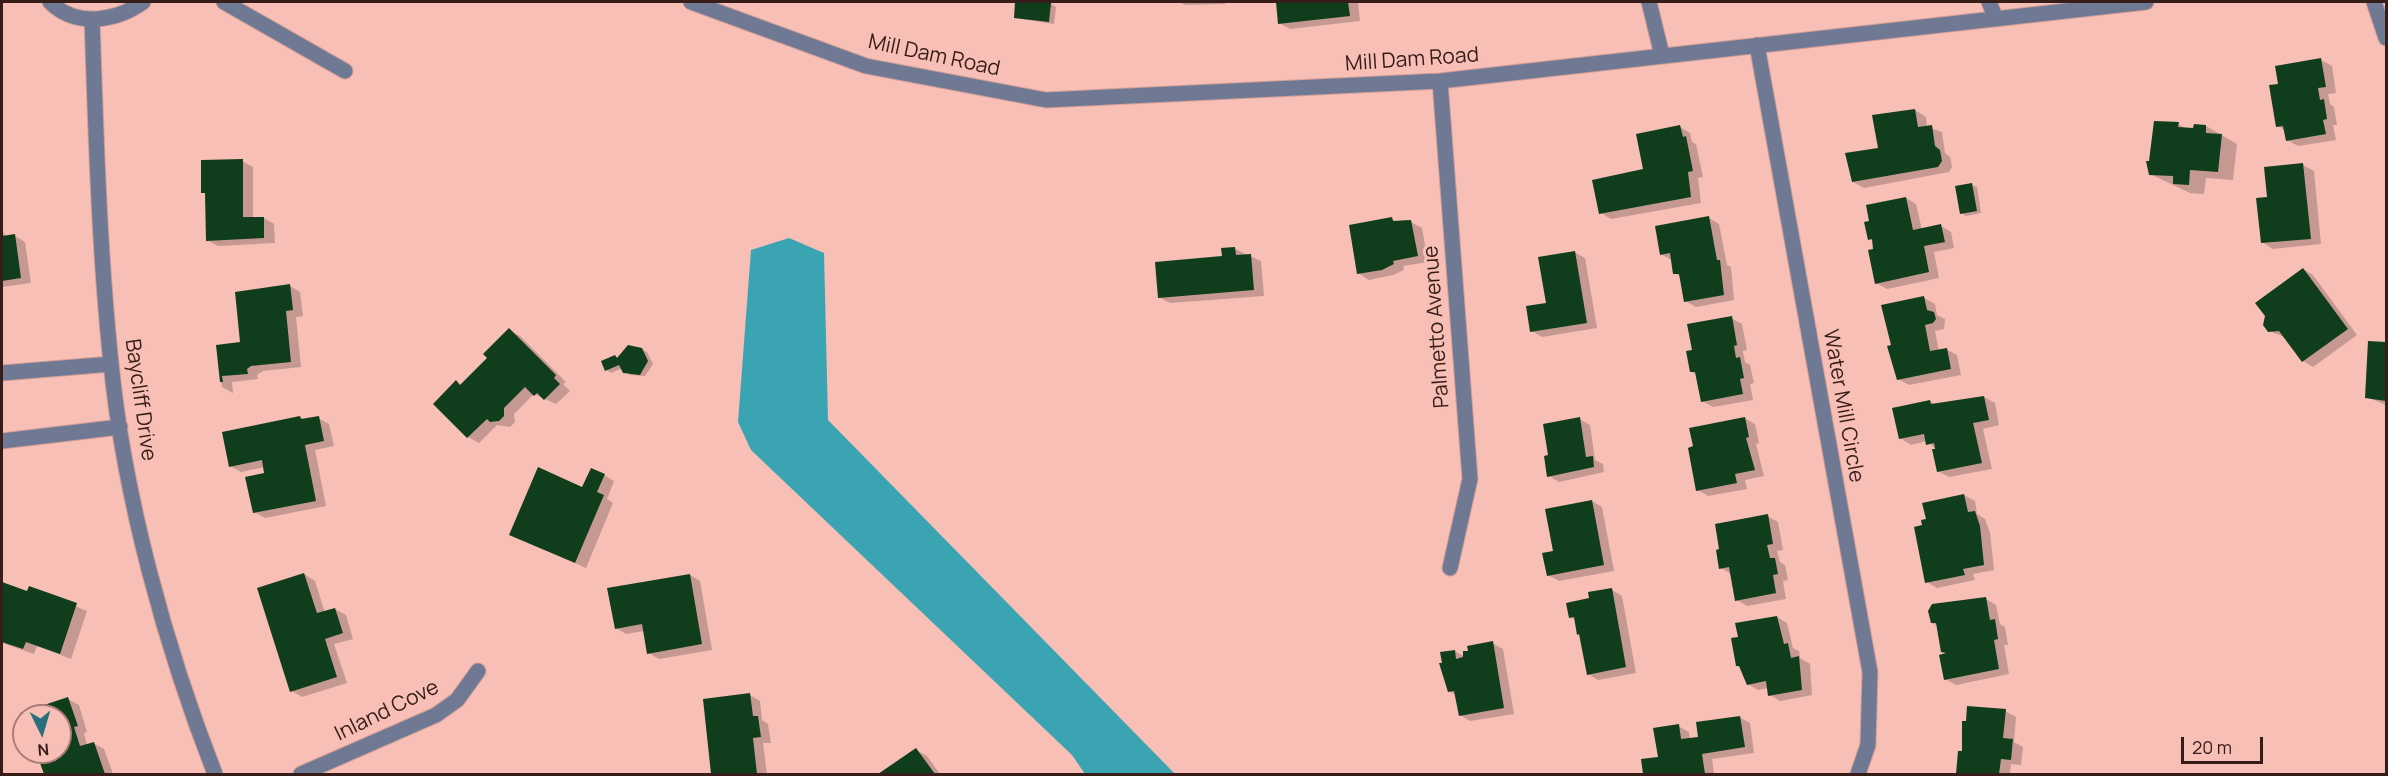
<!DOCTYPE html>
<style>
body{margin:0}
#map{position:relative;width:2388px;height:776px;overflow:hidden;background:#f7bfb6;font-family:Manrope,sans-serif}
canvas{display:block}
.frame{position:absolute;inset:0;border:3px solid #371d1a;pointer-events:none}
.north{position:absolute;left:12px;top:704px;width:60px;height:60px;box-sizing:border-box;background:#f7bfb6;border:2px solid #aa7e78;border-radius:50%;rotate:175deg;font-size:16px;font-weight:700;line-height:24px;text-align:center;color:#371d1a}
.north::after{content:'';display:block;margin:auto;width:21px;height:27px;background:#28707b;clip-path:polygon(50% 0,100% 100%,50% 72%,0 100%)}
.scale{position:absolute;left:2181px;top:737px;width:82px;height:27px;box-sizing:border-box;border:3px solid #371d1a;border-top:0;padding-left:8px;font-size:18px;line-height:21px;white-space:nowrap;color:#371d1a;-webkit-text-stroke:4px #f7bfb6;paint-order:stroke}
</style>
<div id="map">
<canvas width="2388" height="776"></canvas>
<div class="frame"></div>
<div class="north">N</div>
<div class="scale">20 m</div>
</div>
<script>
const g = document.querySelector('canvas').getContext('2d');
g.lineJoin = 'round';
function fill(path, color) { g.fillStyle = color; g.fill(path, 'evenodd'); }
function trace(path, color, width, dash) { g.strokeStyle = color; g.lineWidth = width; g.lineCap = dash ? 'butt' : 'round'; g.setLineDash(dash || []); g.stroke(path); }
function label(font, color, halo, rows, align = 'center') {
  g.font = font + ' Manrope,sans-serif'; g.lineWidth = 6; g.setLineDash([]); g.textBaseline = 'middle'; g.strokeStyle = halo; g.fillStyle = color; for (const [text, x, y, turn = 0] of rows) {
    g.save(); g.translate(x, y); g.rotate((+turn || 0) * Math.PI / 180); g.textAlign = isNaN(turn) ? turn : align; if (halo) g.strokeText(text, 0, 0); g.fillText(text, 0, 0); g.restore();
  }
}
fill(new Path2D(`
 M789 238 824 253 828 420 1175 774H1085L1072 755 751 450 738 422 751 250Z`), '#3ba4b3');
fill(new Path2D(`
 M1017 2 1051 4 1056 7 1054 24 1015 18Z
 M1179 2H1225V4L1185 5Z
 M1277 2H1358L1360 21 1290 29 1279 23Z
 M2321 60 2332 66 2336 93 2328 94 2330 104 2334 107 2337 125H2333L2336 140 2298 146 2287 140 2286 131 2278 126 2280 85Z
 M1915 110 1926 117 1927 127 1942 132 1945 153 1950 157 1952 167 1949 172 1864 188 1853 182Z
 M2178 124 2187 129 2206 126 2237 144 2233 180 2206 178 2204 194 2190 193 2150 174Z
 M1680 127 1690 133 1692 142 1696 144 1703 177 1698 178 1701 203 1611 219 1601 213 1645 170Z
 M242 161 253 167V218H264L274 224 275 243 218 246 207 240V194L203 192Z
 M2303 165 2314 171 2321 244 2273 249 2262 242 2268 198Z
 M1972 185 1977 187 1981 213 1966 216 1961 213Z
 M1906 198 1916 204 1922 230 1941 226 1951 232 1954 248 1934 252 1939 278 1887 289 1876 283 1875 250 1874 242 1870 239Z
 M1709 218 1719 224 1727 265 1731 267 1734 300 1696 307 1685 301 1681 277 1675 273 1673 261 1661 254Z
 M1392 219 1397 222 1407 220 1422 228 1428 262 1403 266 1404 270 1393 275 1369 280 1358 273Z
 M2 231 7 237 15 236 25 242 31 283 2 287Z
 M1235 249 1261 261 1264 296 1170 303 1159 297Z
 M1574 252 1585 258 1597 328 1542 337 1532 331Z
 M2303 269 2313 275 2357 335 2313 367 2303 361 2285 337 2269 331Z
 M290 286 300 292 303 316 296 317 301 367 263 371 257 375 258 379 232 382 233 393 222 387 217 346 242 343Z
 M1924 298 1935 304 1937 315 1945 319 1944 329 1935 331 1939 351 1946 349 1957 355 1961 375 1909 385 1898 379 1893 346Z
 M1731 318 1742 324 1747 350 1743 351 1745 362 1750 365 1754 383 1750 384 1753 400 1713 407 1702 401 1697 375 1692 372 1694 351Z
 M509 330 520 336 566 382 563 384 570 391 556 404 534 394 514 414 515 422 510 427 497 425 479 443 468 437 435 404 456 382 461 385 489 358Z
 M2369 342 2386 343V405L2367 397Z
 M641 349 647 352 653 364 645 376 630 375 623 368 611 373 607 370 615 357 618 358Z
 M1984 397 1995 403 1999 425 1983 429 1992 469 1949 477 1938 471 1937 450 1927 441 1911 445 1900 438 1930 401 1936 405Z
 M300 417 305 420 318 418 329 424 334 446 315 450 326 506 265 518 254 512 266 474 265 467 241 472 230 466Z
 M1744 418 1755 424 1759 443 1756 444 1764 476 1745 480 1747 489 1708 496 1698 490Z
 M1579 419 1590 425 1595 460 1603 464 1604 472 1559 482 1549 476 1550 456Z
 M604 475 614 481 607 499 613 503 586 568 511 534Z
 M1964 495 1975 501 1977 514 1985 519 1990 533 1994 570 1973 574 1975 580 1937 588 1927 582 1924 526Z
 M1592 501 1602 507 1614 571 1559 581 1548 575 1555 552Z
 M1767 516 1778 522 1783 550 1777 551 1780 562 1785 565 1788 580 1783 581 1786 599 1747 606 1737 600 1731 574 1721 568Z
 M304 574 315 581 325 613 335 609 346 615 353 639 334 644 347 683 302 697 292 691Z
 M690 575 700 581 712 650 659 659 649 653 644 631 626 634 616 628Z
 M2 584 28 593 30 588 87 611 71 659 37 646 34 654 2 643Z
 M1612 590 1622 596 1636 673 1598 680 1588 674 1581 635 1578 634 1576 620 1570 617 1591 599Z
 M1986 599 1996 605 2000 624 2005 627 2008 645H2004L2009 674 1956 685 1945 679 1947 654 1943 651 1938 626 1932 623Z
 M1777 617 1787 623 1793 648 1799 651 1800 658 1810 664 1812 695 1780 701 1770 695 1769 688 1758 690 1748 684 1742 668 1737 666 1740 638Z
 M1492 643 1503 649 1514 714 1470 721 1460 715 1456 695 1449 691 1455 651 1465 657Z
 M750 695 760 701 762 720 768 724 771 743H763L767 774H713L704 700Z
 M68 699 79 705 87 732 84 733 87 745 93 743 104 749 113 774H45L39 755 34 752H60V716H24V720L22 714Z
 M2005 711 2016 717 2014 742 2023 747 2021 765 2011 764 2010 774H1958L1960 753H1964Z
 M1739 717 1750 723 1754 753 1712 759 1714 774H1645L1642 761 1659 758 1678 726 1689 732 1690 740 1700 738Z
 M916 750 927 756 940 774H881Z`), '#0003');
fill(new Path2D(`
 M1015 2 1051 3 1049 22 1014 18Z
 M1276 2H1348L1350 16 1278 24Z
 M2321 58 2326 87 2318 88 2320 100 2324 99 2327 119 2323 120 2326 134 2286 141 2283 126 2276 127 2269 85 2278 84 2275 66Z
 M1915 109 1918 127 1932 125 1935 146 1940 150 1942 161 1938 167 1852 182 1845 153 1878 148 1872 115Z
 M2154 121 2179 122 2178 127 2193 128 2194 124 2206 125V133L2222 134 2218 172 2190 170 2189 185 2173 184V176L2149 175 2146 161H2149Z
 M1680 125 1683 137 1686 136 1693 171 1688 172 1691 197 1599 214 1592 180 1643 169 1636 134Z
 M243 159V217H264V238L206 241 205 193H201V160Z
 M2303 163 2311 239 2261 243 2256 198 2267 197 2264 167Z
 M1972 183 1977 211 1960 214 1955 186Z
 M1906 197 1913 230 1941 224 1945 242 1924 246 1929 272 1875 284 1868 250 1873 249 1872 239 1868 240 1864 222 1869 221 1866 205Z
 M1709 216 1717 260H1720L1724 295 1684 302 1679 274H1673L1670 253 1660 255 1655 226Z
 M1392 217 1393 221 1411 220 1418 256 1393 261 1394 264 1382 270 1357 274 1349 225Z
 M15 234 21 278 2 281V236Z
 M1235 247 1236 255 1251 254 1254 290 1158 298 1155 262 1222 256 1221 248Z
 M1575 251 1587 323 1530 332 1526 306 1546 303 1538 257Z
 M2303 268 2348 329 2302 362 2279 331 2268 332 2263 325 2265 316 2255 303Z
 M290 284 293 310 286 311 291 362 251 366 247 369 248 374 222 376 223 382H220L216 345 240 342 235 292Z
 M1924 296 1927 310 1934 312 1936 319 1933 323 1925 325 1930 351 1947 348 1951 369 1897 380 1887 346 1891 345 1881 305Z
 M1732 316 1737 345 1734 346 1736 358 1740 357 1744 378 1740 379 1743 394 1701 402 1695 372H1690L1686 351 1692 350 1687 324Z
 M509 328 556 375 554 378 560 384 544 400 537 393 534 396 525 387 504 408V416L499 421 490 422 487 419 467 438 433 404 456 380 460 385 487 358 483 354Z
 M2368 341 2386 342V401L2365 398Z
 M628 345 642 348 648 361 640 375 623 373 619 365 605 371 601 361 615 355 617 358Z
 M1984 396 1989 420 1973 423 1982 463 1937 472 1932 449H1935L1934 443 1926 445 1924 434 1899 439 1892 408 1930 400 1931 404Z
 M300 416 301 419 319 416 324 441 305 445 316 501 253 513 245 477 264 473 262 460 229 467 222 432Z
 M1580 417 1586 457 1593 456 1594 467 1547 477 1544 456 1548 455 1543 424Z
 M1745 417 1749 437 1746 438 1755 470 1735 474 1737 483 1696 491 1688 448 1693 446 1689 428Z
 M538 467 582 487 591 468 605 474 597 492 604 495 575 563 509 535Z
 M1964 494 1968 512 1975 511 1980 526 1984 565 1963 569 1965 575 1925 583 1914 527 1922 525 1921 520 1926 519 1922 503Z
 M1592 500 1604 565 1547 576 1542 553 1553 551 1545 509Z
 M1768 514 1773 544 1767 545 1770 558H1775L1778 574 1773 575 1776 593 1735 601 1729 567 1719 569 1716 550 1719 549 1715 524Z
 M304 573 317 613 335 608 343 633 325 639 337 677 290 692 257 588Z
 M690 574 702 644 647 654 642 624 615 629 607 588Z
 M2 582 27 591 29 586 77 603 60 654 26 642 23 649 2 642Z
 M1612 588 1626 667 1587 675 1579 634 1577 635 1574 617 1569 618 1566 603 1589 598 1588 592Z
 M1986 597 1990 620 1995 619 1998 639 1994 640 1999 669 1944 680 1939 655 1946 653 1941 652 1936 623H1931L1928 611 1932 604Z
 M1777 616 1784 644 1788 643 1791 658 1799 656 1802 690 1768 696 1766 681 1747 685 1739 666H1736L1731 638 1738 637 1735 623Z
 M1493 641 1504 708 1459 716 1454 691 1448 692 1439 663H1442L1440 652 1455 650 1456 659 1463 657V651H1468L1467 646Z
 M750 693 753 716H758L761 737 753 738 757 774H711L703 699Z
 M68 697 78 726 74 727 80 746 94 742 105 774H44L36 752H60V716H24L23 724 20 713Z
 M1967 706 2006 709 2003 738 2013 739 2011 760 2001 759 1999 774H1956L1958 751H1962V721H1966Z
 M1740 716 1745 747 1702 754 1705 774H1643L1641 759 1658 757 1653 728 1679 724 1681 739 1698 737 1696 722Z
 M916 748 935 774H878Z`), '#103d1b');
const minor = new Path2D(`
 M50 2C76 28 116 21 143 2
 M224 2 345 71
 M691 2 866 66 1046 100 1440 81 2146 2
 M1649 2 1662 55
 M1989 2 1996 19
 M2374 2 2386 38
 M92 19C96 134 99 249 111 363 124 497 166 649 215 774
 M1757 45 1870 672 1868 745 1858 774
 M1440 81 1470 479 1450 568
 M2 373 111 364
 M2 441 120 427
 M301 774 436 715 457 700 478 671`);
trace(minor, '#d19f97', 17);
trace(minor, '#6f7994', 15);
label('21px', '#371d1a', '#f7bfb6', [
 ["Mill Dam Road",934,56,12],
 ["Mill Dam Road",1412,60,-4],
 ["Palmetto Avenue",1437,327,-94],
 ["Baycliff Drive",140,400,82],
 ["Water Mill Circle",1843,406,80],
 ["Inland Cove",387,711,-26]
]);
</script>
